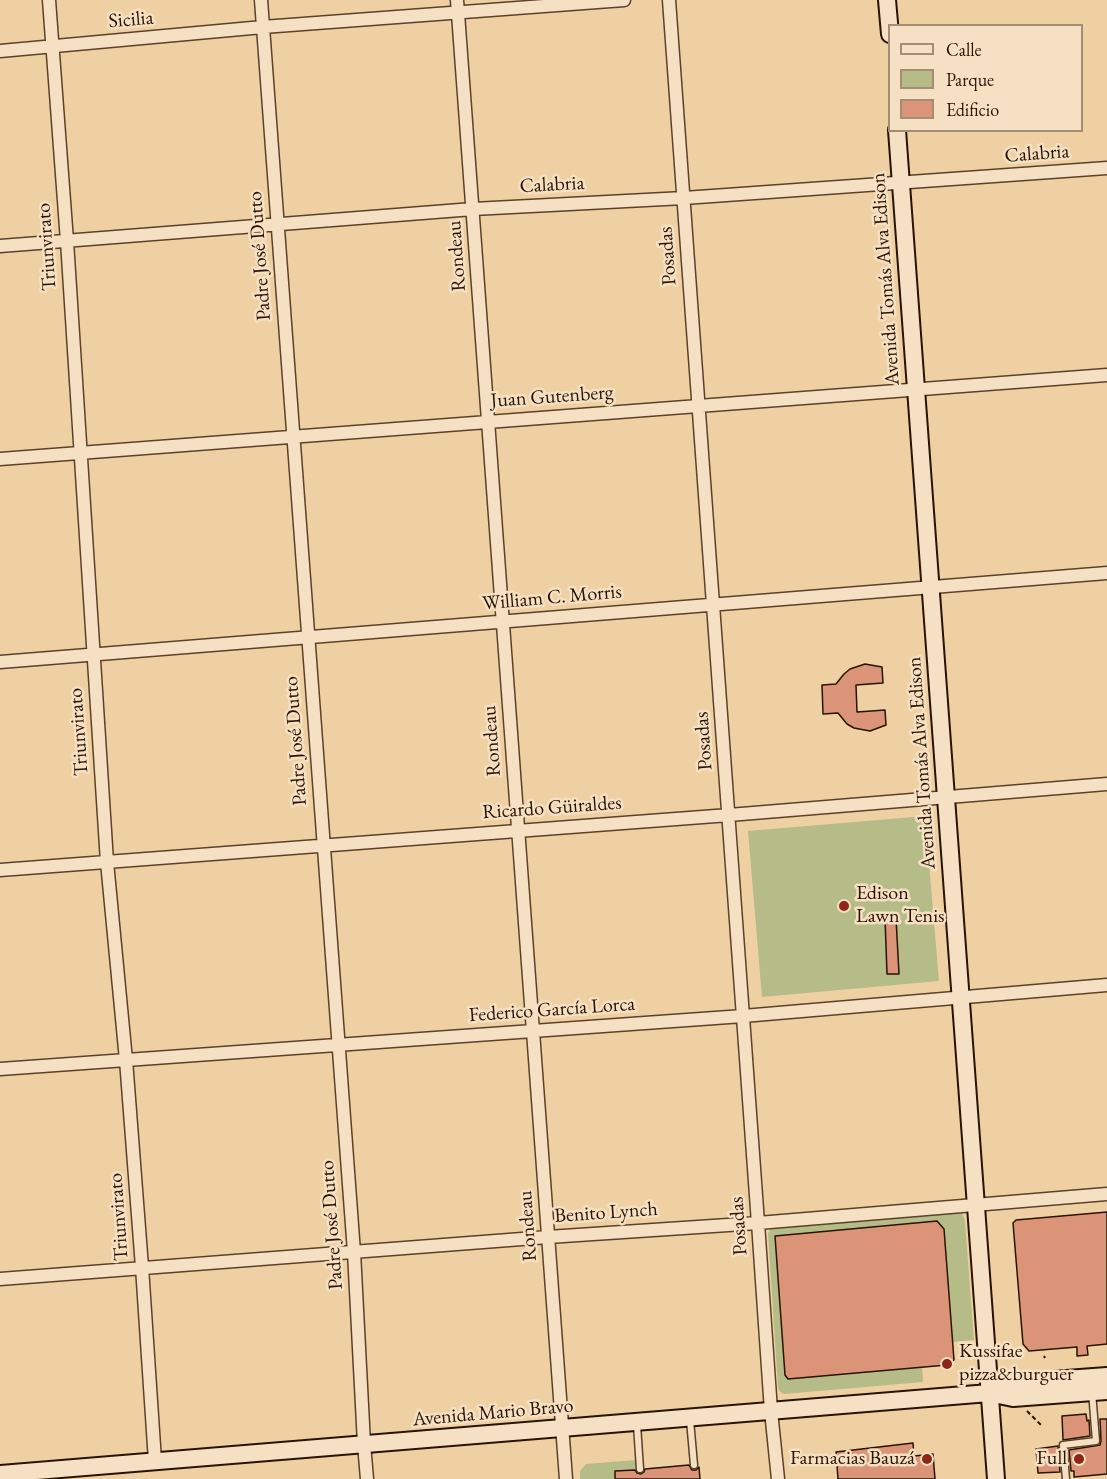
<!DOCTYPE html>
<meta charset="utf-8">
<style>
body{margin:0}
#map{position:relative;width:1107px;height:1479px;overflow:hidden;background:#efd0a2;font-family:"EB Garamond",serif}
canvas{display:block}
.legend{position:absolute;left:888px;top:24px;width:195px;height:108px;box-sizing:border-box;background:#f5e0c3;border:2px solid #a38e75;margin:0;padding:8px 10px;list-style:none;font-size:18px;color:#291301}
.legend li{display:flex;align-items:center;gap:12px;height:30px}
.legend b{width:30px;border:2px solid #a38e75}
</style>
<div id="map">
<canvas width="1107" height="1479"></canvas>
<ul class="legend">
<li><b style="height:8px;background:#f5e0c3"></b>Calle</li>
<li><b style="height:16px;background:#b6bc87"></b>Parque</li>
<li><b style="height:16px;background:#db9478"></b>Edificio</li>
</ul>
</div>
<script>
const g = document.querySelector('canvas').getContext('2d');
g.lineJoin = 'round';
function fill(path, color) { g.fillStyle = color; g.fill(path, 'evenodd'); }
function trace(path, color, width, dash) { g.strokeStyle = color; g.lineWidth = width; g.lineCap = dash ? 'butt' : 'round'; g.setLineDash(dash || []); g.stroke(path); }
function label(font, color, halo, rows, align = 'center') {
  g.font = font + ' "EB Garamond",serif'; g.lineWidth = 5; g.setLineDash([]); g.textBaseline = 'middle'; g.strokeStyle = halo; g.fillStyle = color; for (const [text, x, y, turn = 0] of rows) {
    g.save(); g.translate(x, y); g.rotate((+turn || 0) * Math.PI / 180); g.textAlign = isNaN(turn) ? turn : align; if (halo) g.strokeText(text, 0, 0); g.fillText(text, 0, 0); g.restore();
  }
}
fill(new Path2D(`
 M925 816 939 981 762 997 748 831Z
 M958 1211 963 1215 965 1221 974 1340 952 1342 944 1229 937 1221 775 1236 785 1375 788 1378 922 1367 923 1382 784 1394 780 1392 778 1388 768 1233 772 1227Z
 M636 1460 638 1479H580V1471L586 1464Z`), '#b6bc87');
const building = new Path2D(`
 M865 664 882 667 883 683 856 685 857 712 885 710 886 725 870 731 854 728 847 724 838 713 823 714 822 685 836 684 844 674 850 669Z
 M885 918H896L899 974H887Z
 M1107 1212V1344L1087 1346 1088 1355 1077 1356V1347L1029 1351 1023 1344 1013 1223 1016 1220Z
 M937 1221 944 1229 954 1360 947 1365 788 1379 785 1375 775 1236Z
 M1086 1414 1087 1421 1089 1420 1090 1436 1063 1440 1062 1416Z
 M1100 1419H1107V1474L1074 1477V1471H1071L1069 1450 1100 1445 1101 1441Z
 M913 1443 914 1456 933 1454 935 1479H838L836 1452Z
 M1058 1446 1060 1472 1038 1473 1036 1449Z
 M689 1465 692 1470H696L699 1467 700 1479H615V1471L635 1470 637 1473 641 1474 644 1472 645 1469Z`);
fill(building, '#db9478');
trace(building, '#291301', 1.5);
const service = new Path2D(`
 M690 1420 694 1465
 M637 1425 640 1469
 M1066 1479 1063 1445 1096 1441 1092 1392`);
const minor = new Path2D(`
 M49 0 67 241 107 862 126 1060 142 1267 155 1461
 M261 0 354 1252 364 1444 367 1479
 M457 0 566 1479
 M669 0 758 1223 771 1411 778 1479
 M0 51 263 27 624 0
 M0 246 473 209 684 198 1107 168
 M0 459 1107 375
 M0 662 1107 573
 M0 870 729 815 1107 784
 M0 1069 743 1016 1107 985
 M0 1279 548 1237 758 1223 1107 1194`);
const secondary = new Path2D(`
 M887 0 890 34
 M897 130 996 1479
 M989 1393 1012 1383 1107 1376
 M0 1474 989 1393 1013 1398 1107 1391`);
trace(service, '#5a4229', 9);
trace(minor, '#5a4229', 15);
trace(secondary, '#291301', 20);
trace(new Path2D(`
 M1044 1356 1045 1358
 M1017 1357 1019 1353
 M1027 1411 1042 1426`), '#291301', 2, [4.5, 3]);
trace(service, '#f5e0c3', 6);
trace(minor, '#f5e0c3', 12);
trace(secondary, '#f5e0c3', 16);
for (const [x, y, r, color] of [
 [844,906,6,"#8f2418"],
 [947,1364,6,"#8f2418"],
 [927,1459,6,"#8f2418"],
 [1079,1459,6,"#8f2418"]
]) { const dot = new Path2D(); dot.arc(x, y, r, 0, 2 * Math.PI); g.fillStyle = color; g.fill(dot); trace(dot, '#f5e0c3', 2); }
label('20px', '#291301', '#f5e0c3', [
 ["Sicilia",131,20,-5],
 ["Calabria",1037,154,-4],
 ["Calabria",552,185,-3],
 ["Triunvirato",47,247,-94],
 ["Padre José Dutto",260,256,-94],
 ["Rondeau",457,256,-94],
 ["Posadas",668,256,-94],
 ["Avenida Tomás Alva Edison",886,279,-94],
 ["Juan Gutenberg",552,397,-4],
 ["William C. Morris",552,598,-5],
 ["Triunvirato",79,732,-94],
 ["Padre José Dutto",296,741,-94],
 ["Rondeau",492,741,-94],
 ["Posadas",704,741,-94],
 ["Avenida Tomás Alva Edison",922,763,-94],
 ["Ricardo Güiraldes",552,808,-4],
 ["Federico García Lorca",552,1010,-4],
 ["Benito Lynch",606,1213,-4],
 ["Triunvirato",119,1217,-94],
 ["Padre José Dutto",332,1225,-94],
 ["Rondeau",528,1226,-94],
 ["Posadas",739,1226,-94],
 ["Avenida Mario Bravo",493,1413,-5]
]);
label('20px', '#291301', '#f5e0c3', [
 ["Edison",856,894],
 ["Lawn Tenis",856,917],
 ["Kussifae",959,1352],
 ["pizza&burguer",959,1375],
 ["Farmacias Bauzá",915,1459,"right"],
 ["Full",1067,1459,"right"]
], 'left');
</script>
